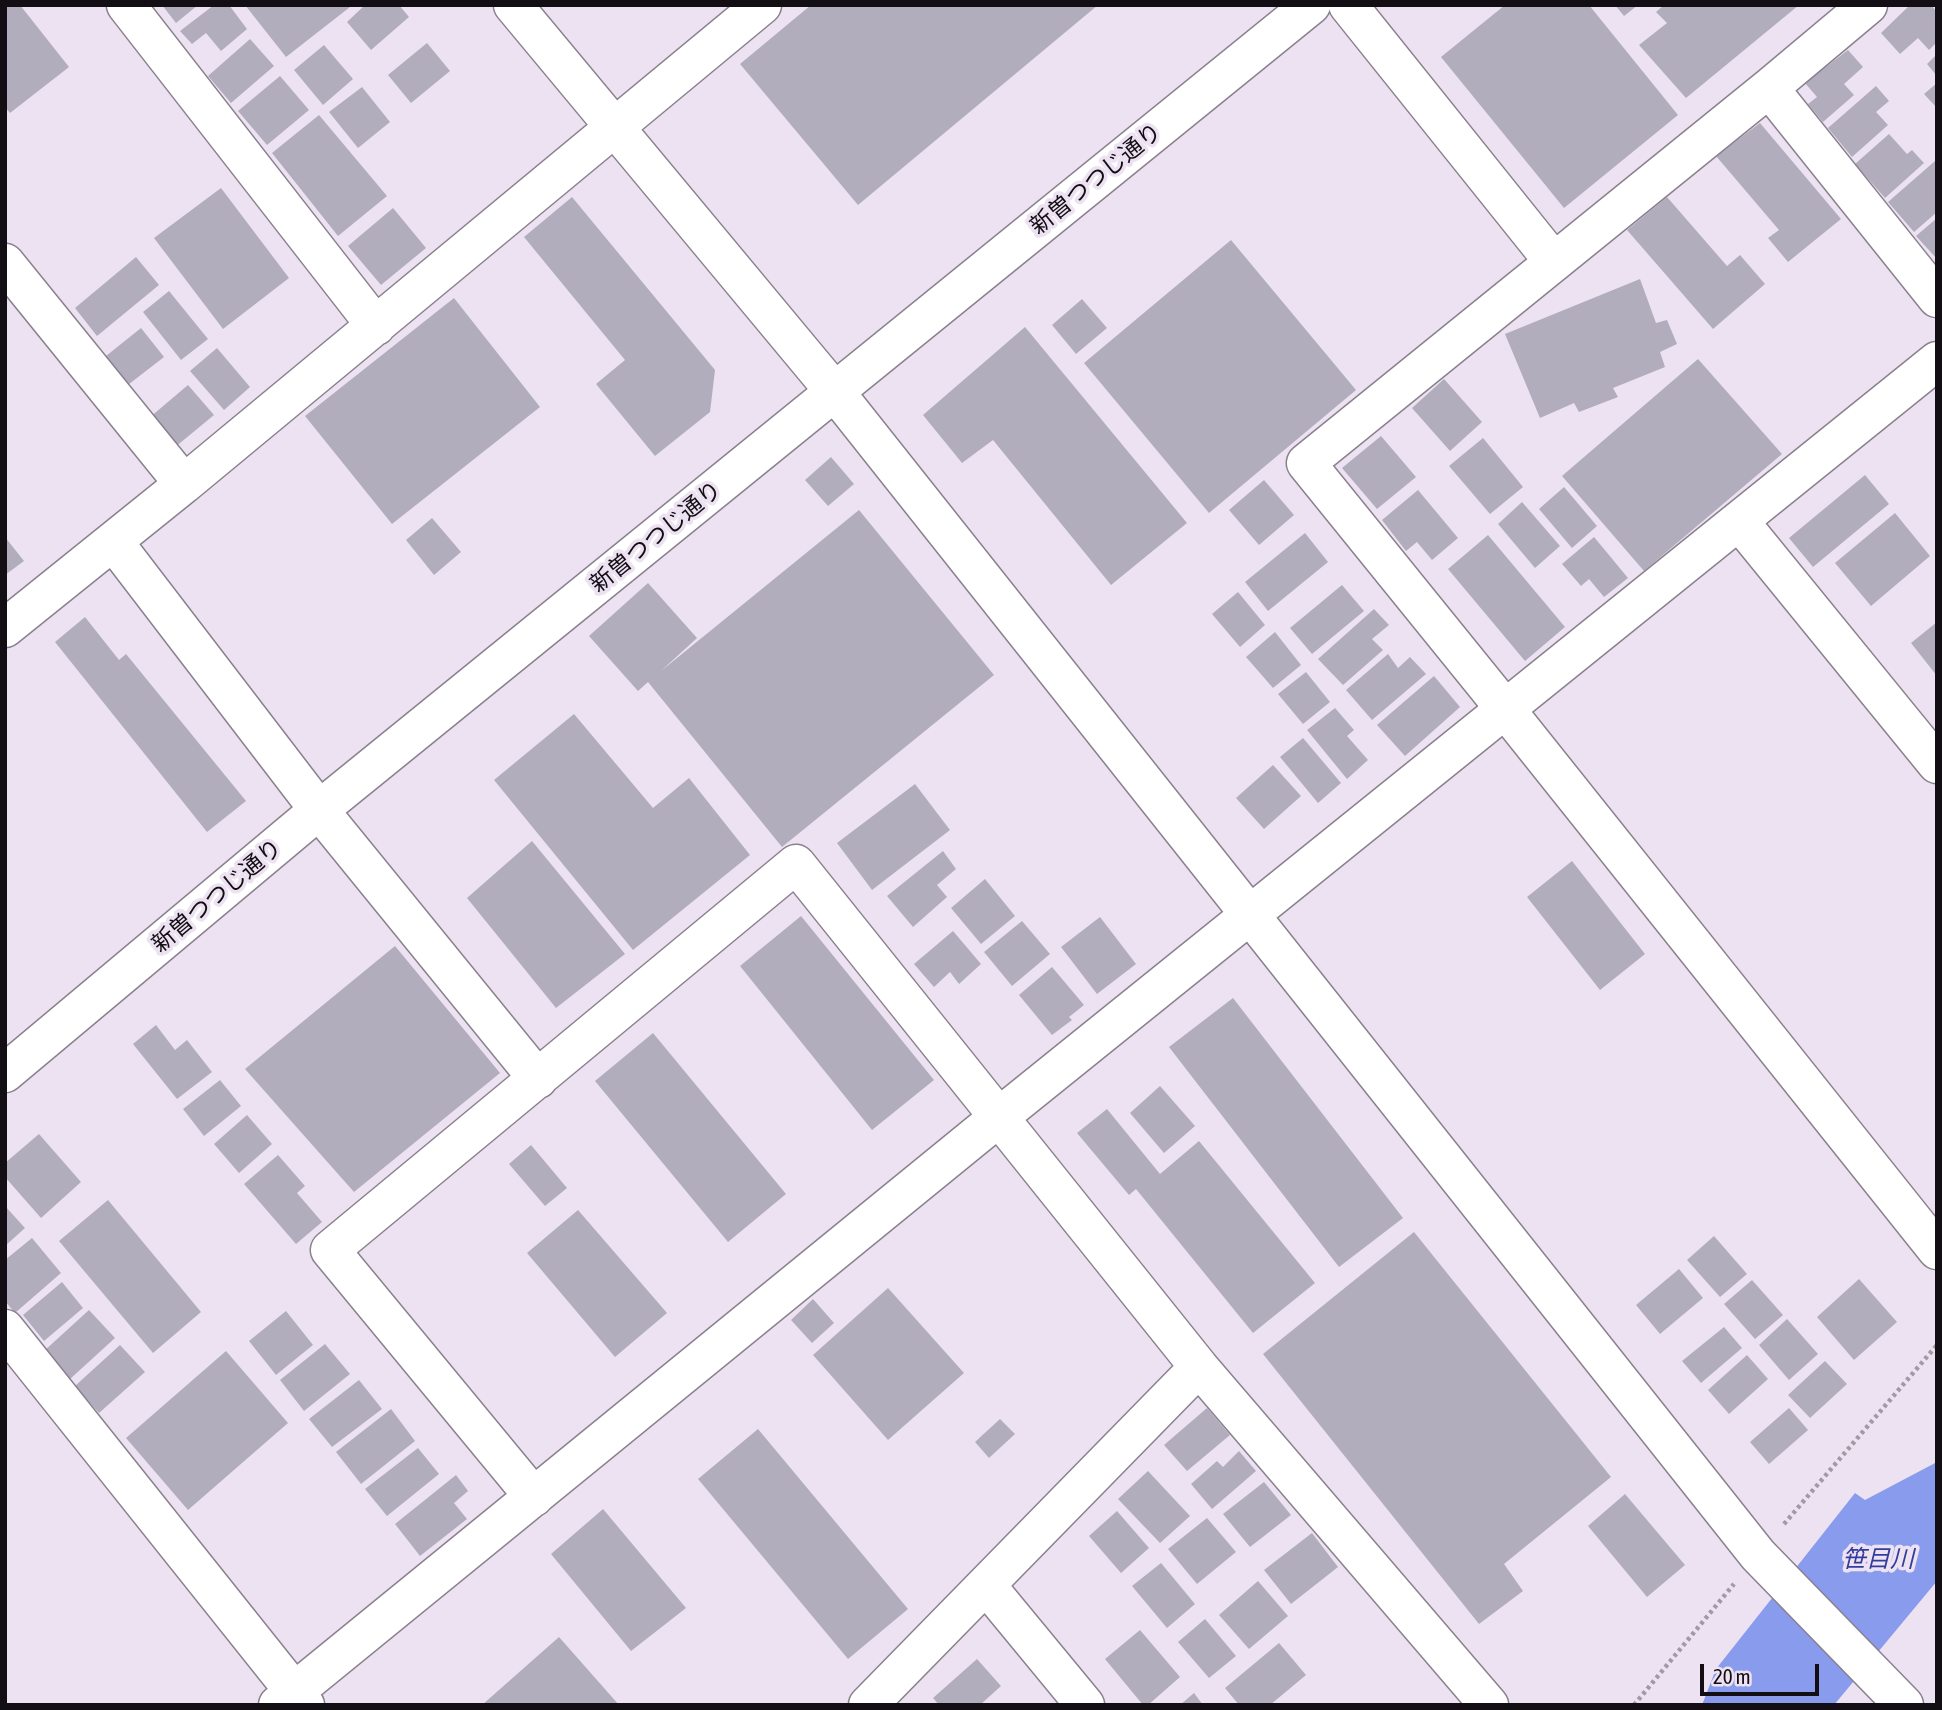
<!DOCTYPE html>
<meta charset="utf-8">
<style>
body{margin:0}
#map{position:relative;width:1942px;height:1710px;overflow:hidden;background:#ede2f1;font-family:"Asap Condensed",sans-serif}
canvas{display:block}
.frame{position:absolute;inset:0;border:7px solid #120e13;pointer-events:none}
.scale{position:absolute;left:1700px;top:1664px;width:119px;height:32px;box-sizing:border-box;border:4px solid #120e13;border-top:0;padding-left:9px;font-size:21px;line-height:24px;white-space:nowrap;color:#120e13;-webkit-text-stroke:5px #ede2f1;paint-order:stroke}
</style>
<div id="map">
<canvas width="1942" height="1710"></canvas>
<div class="frame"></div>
<div class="scale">20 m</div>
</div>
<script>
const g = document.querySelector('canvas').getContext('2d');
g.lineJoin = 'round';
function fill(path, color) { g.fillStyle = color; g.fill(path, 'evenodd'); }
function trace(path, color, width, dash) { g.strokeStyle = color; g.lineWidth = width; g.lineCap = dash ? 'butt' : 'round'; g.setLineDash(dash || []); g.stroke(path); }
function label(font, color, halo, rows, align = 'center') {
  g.font = font + ' "Asap Condensed","Noto Sans JP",sans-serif'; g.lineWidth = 7; g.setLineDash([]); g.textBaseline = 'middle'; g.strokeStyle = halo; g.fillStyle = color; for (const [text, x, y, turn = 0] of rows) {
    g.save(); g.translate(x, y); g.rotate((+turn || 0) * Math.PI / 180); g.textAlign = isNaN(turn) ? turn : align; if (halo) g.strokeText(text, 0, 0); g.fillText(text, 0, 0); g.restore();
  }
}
fill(new Path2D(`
 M1937 1462V1581L1834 1705H1702L1716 1669 1855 1493 1865 1500Z`), '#899bed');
fill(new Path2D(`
 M5 5H20L69 67 10 113 5 107Z
 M162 5H198L176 23Z
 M214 5H229L247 29 221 51 206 33 192 44 180 31Z
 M245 5H349L350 7 286 57Z
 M365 5H399L409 17 371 50 347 22Z
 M811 5H1098L858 205 740 64Z
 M1505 5H1589L1678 115 1564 208 1441 57Z
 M1615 5H1638L1624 16Z
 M1664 5H1799L1686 98 1639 45 1667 23 1656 12Z
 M1910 5H1931L1937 12V42L1929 50 1918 38 1900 54 1881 33Z
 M250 39 274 66 231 103 208 76Z
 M427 43 450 71 411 103 388 75Z
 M324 45 353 79 323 105 294 70Z
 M1848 50 1863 67 1844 84 1854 95 1823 122 1808 104 1817 97 1805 83Z
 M1937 54V76L1927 64Z
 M280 76 309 110 267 145 238 111Z
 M1937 83V108L1924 94Z
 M1876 86 1889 101 1876 112 1888 125 1852 157 1828 128Z
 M362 87 390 122 358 148 329 112Z
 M319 115 387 196 338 236 272 153Z
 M1760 123 1841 219 1788 262 1768 238 1779 230 1716 156Z
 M1889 134 1907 154 1912 150 1924 163 1885 198 1855 164Z
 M1935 161 1937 212 1914 232 1888 202Z
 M221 188 289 278 223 329 154 238Z
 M572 197 715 370 710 412 655 456 596 384 625 360 524 237Z
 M1667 197 1727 266 1740 255 1765 284 1713 329 1627 230Z
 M393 208 426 248 381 285 348 246Z
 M1937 218V259L1916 236Z
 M1231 240 1356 390 1209 513 1084 363Z
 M136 257 159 285 97 336 75 308Z
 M1640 279 1656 323 1667 320 1677 344 1660 352 1665 367 1613 388 1618 397 1579 412 1574 403 1540 418 1505 334Z
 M169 291 208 339 181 360 143 312Z
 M454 298 540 407 392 524 305 416Z
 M1082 299 1107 328 1076 354 1052 325Z
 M1025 327 1187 523 1111 585 993 440 962 463 923 415Z
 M141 328 164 357 124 388 101 360Z
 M217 348 250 387 224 410 190 371Z
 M1698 359 1782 454 1644 571 1562 476Z
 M1444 379 1482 422 1450 451 1412 408Z
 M188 385 214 415 174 448 149 418Z
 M1381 436 1416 477 1377 509 1342 468Z
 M1483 438 1523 487 1490 514 1449 466Z
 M831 457 854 484 828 506 805 480Z
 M1865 475 1889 504 1813 567 1789 538Z
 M1264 480 1294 515 1259 545 1229 510Z
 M1564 487 1597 526 1572 548 1539 509Z
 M1418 490 1458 538 1432 560 1417 542 1406 551 1382 520Z
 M1522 502 1560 546 1535 568 1498 524Z
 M859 510 994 675 782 847 648 682 638 691 589 636 648 583 697 638 661 671Z
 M1895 513 1930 556 1871 606 1835 563Z
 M432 518 461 552 434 575 406 540Z
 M1305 533 1328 562 1268 611 1245 582Z
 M1488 535 1565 627 1525 661 1448 569Z
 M5 537 24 561 5 575Z
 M1594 537 1628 578 1604 597 1589 579 1581 586 1562 564Z
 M1342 585 1364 611 1312 654 1290 628Z
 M1238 592 1265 625 1240 647 1212 614Z
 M1374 609 1389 625 1372 639 1383 650 1343 685 1318 659Z
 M85 617 119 660 126 654 246 801 207 832 55 642Z
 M1937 622V676L1911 643Z
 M1275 632 1301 665 1273 688 1246 657Z
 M1388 654 1398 668 1410 657 1426 674 1372 720 1346 690Z
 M1306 672 1330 702 1303 724 1278 694Z
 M1434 676 1460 707 1405 756 1377 725Z
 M1335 708 1354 730 1347 736 1368 760 1347 779 1307 730Z
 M574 714 653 808 689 778 750 855 633 950 494 780Z
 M1303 738 1341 783 1318 803 1280 757Z
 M1273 765 1301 796 1264 829 1236 798Z
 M915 784 950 830 872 890 837 843Z
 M532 841 625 954 556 1008 467 898Z
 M943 851 956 869 937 885 947 897 913 927 887 896Z
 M1572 861 1645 954 1600 990 1527 897Z
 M985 879 1015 916 981 944 951 908Z
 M801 916 934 1080 872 1130 740 966Z
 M1100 917 1136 964 1097 994 1061 947Z
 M1022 921 1050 954 1012 986 984 952Z
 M953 931 981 964 959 984 950 972 934 987 914 964Z
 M395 946 500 1073 354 1192 245 1069Z
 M1052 967 1084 1005 1069 1017 1072 1020 1052 1035 1019 995Z
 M1233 998 1403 1218 1339 1267 1169 1047Z
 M156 1025 175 1050 187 1040 212 1072 177 1099 133 1044Z
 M653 1033 786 1194 728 1242 595 1081Z
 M220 1080 241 1106 204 1136 183 1109Z
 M1160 1086 1195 1126 1164 1153 1130 1113Z
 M1107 1109 1160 1174 1199 1141 1315 1283 1253 1333 1136 1189 1129 1195 1077 1133Z
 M247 1115 272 1144 239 1173 214 1144Z
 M39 1134 81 1182 41 1218 5 1177V1163Z
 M531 1145 567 1188 545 1206 509 1164Z
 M278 1155 305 1186 297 1193 322 1222 296 1244 244 1184Z
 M108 1200 201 1312 153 1353 59 1241Z
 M5 1206 25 1228 5 1246Z
 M578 1210 667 1313 615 1357 527 1253Z
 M1414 1232 1611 1477 1504 1564 1523 1591 1479 1624 1263 1354Z
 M1714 1236 1747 1274 1720 1297 1687 1260Z
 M32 1238 61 1273 15 1313 5 1301V1260Z
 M1679 1269 1703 1298 1660 1334 1636 1305Z
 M1859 1279 1897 1322 1854 1360 1817 1317Z
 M1752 1280 1783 1315 1755 1339 1724 1304Z
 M62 1282 83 1308 44 1341 23 1315Z
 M888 1288 964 1373 888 1440 813 1355Z
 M813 1299 834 1323 812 1343 791 1320Z
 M89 1310 115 1338 70 1379 44 1351Z
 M286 1311 313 1345 276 1375 249 1341Z
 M1787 1319 1818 1354 1789 1380 1759 1345Z
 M1724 1327 1742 1348 1701 1383 1682 1361Z
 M325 1344 350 1374 304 1411 280 1380Z
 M120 1345 145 1372 99 1413 75 1386Z
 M226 1351 288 1423 188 1510 126 1438Z
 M1747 1355 1768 1379 1729 1414 1708 1390Z
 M1825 1361 1847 1384 1810 1418 1788 1395Z
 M359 1380 382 1409 332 1447 309 1419Z
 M1207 1408 1230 1435 1187 1471 1164 1445Z
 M1789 1408 1808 1430 1769 1464 1750 1442Z
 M391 1409 415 1441 361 1484 336 1452Z
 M1000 1419 1015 1434 989 1458 975 1442Z
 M758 1429 908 1609 848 1659 698 1479Z
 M418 1448 439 1474 387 1516 365 1489Z
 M1239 1451 1256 1471 1212 1509 1191 1484 1217 1461 1223 1467Z
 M1148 1471 1190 1516 1160 1543 1118 1499Z
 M456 1475 468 1491 454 1503 467 1519 420 1556 395 1524Z
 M1264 1482 1291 1515 1250 1547 1223 1514Z
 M1625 1494 1685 1565 1647 1597 1588 1526Z
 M603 1509 686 1608 631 1651 551 1554Z
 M1117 1511 1149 1548 1121 1573 1089 1536Z
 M1207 1518 1236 1552 1197 1584 1168 1549Z
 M1312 1533 1338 1567 1291 1604 1264 1570Z
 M1161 1563 1195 1604 1167 1628 1132 1586Z
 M1258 1581 1288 1616 1249 1649 1219 1615Z
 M1205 1619 1236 1656 1209 1678 1178 1642Z
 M1140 1630 1180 1677 1148 1705H1143L1105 1659Z
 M559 1637 619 1705H482Z
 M1279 1643 1306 1675 1270 1705H1239L1225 1688Z
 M977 1659 1001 1686 980 1705H939L933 1698Z
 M1194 1693 1203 1705H1180Z`), '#b1adbd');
const minor = new Path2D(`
 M126 5 376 326
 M513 5 835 392 1758 1555 1904 1705
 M1348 5 1554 262
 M1868 5 1769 88 1937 298
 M1769 88 1306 463 1506 710 1937 1250
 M5 263 184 484 5 628
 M184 484 762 5
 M1739 521 1937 764
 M113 541 319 810 538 1079
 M5 1073 319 810 1311 5
 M5 1329 305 1705
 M534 1497 330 1250 796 864 1199 1367 1489 1705
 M986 1585 1085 1705
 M278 1705 999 1117 1937 361
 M868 1705 1199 1367`);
trace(minor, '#8b818e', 41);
trace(new Path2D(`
 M1784 1524 1937 1345
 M1634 1705 1734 1584`), '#a299a5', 4.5, [3.5, 3.5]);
trace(minor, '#fff', 38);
label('23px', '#120e13', '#ede2f1', [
 ["新曽つつじ通り",1096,179,-39],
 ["新曽つつじ通り",656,537,-39],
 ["新曽つつじ通り",217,896,-40]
]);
label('italic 24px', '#343d9c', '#ede2f1', [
 ["笹目川",1878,1559]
]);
</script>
